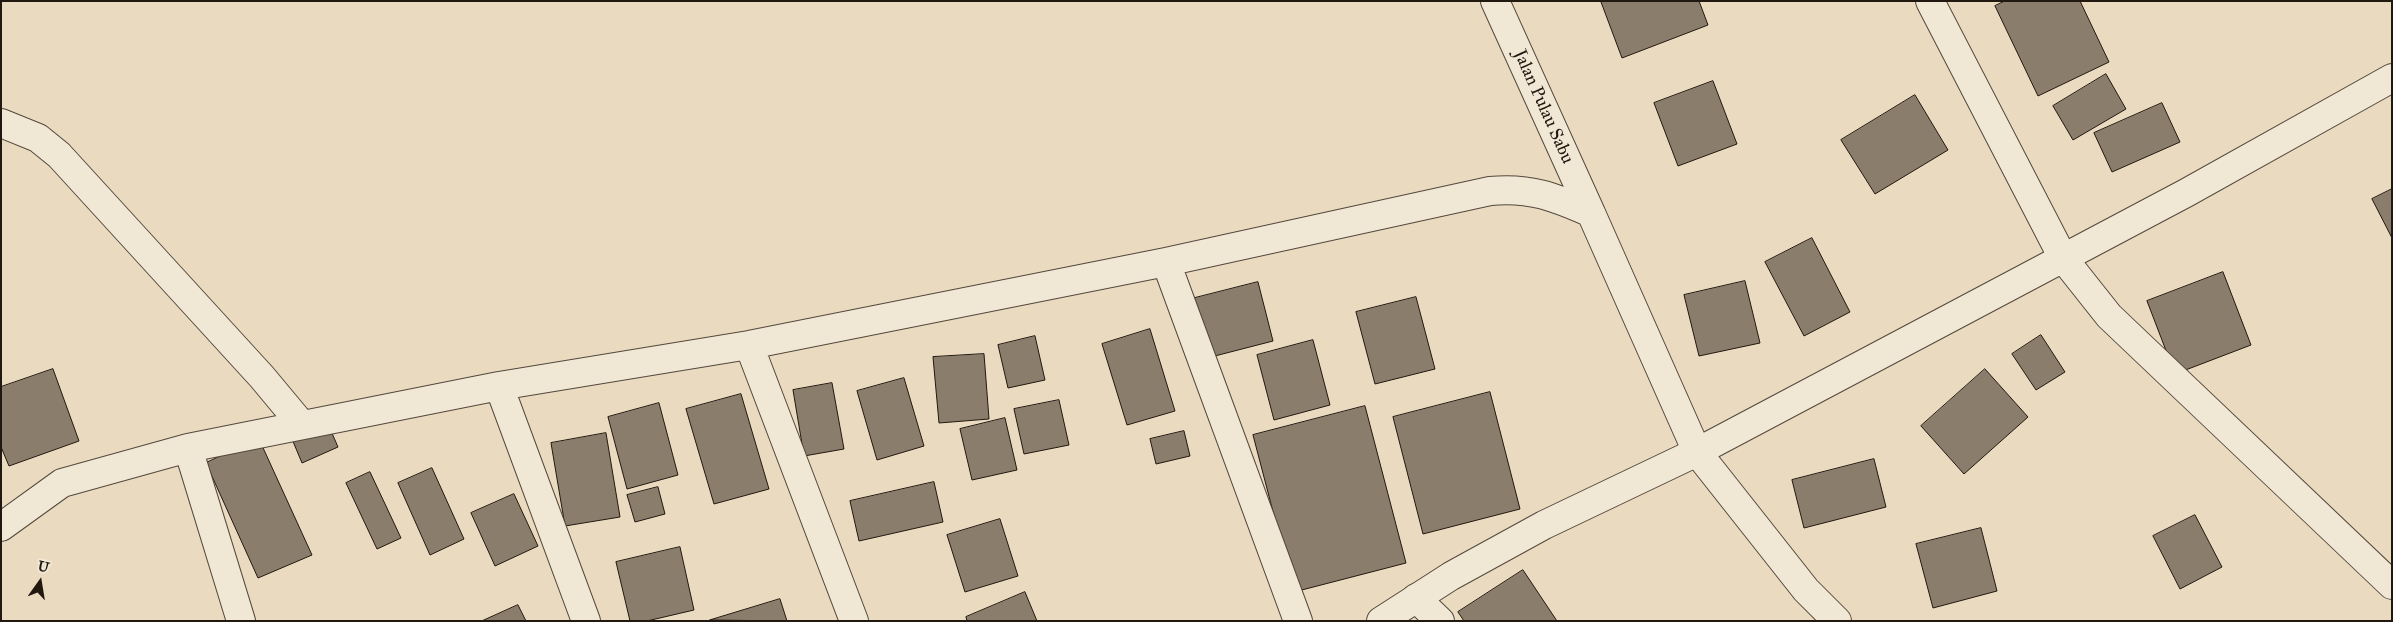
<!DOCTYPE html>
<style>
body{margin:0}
#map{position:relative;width:2393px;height:622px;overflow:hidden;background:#eadabf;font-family:"IM FELL Great Primer",serif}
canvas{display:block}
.frame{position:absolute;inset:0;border:2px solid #211810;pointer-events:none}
.north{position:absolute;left:15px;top:557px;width:50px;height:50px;-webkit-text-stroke:4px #f1e7d5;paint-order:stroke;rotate:13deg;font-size:14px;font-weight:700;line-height:20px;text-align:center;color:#211810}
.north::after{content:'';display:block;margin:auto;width:18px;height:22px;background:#211810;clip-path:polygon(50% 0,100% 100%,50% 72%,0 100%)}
</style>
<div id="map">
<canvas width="2393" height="622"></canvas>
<div class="frame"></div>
<div class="north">U</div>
</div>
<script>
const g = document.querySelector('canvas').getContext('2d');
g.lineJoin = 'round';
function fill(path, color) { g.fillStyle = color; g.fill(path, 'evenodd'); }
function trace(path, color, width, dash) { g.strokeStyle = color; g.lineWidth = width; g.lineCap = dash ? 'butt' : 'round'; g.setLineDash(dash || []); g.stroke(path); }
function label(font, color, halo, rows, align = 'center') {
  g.font = font + ' "IM FELL Great Primer",serif'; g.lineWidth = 4.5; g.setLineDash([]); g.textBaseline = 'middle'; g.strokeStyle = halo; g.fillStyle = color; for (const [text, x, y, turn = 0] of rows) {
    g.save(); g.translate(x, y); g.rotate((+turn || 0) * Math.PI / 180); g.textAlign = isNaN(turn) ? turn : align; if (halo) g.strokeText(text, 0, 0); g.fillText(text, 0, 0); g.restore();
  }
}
const building = new Path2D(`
 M1603 1H1699L1708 25 1622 58 1601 2Z
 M2005 1H2080L2109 62 2038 96 1995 6Z
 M2106 74 2126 109 2073 140 2053 106Z
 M1713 81 1737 144 1678 166 1654 103Z
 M1915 95 1948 150 1875 194 1841 140Z
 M2162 103 2180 142 2112 172 2094 133Z
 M2392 189V238L2372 199Z
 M1812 238 1850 312 1804 336 1765 262Z
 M2223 272 2251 345 2175 374 2147 301Z
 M1745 281 1760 343 1699 356 1684 295Z
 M1258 282 1273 341 1207 358 1191 299Z
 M1416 297 1435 369 1375 384 1356 312Z
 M1150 329 1175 411 1127 425 1102 344Z
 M2041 335 2065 372 2036 390 2012 354Z
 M1035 336 1045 380 1008 388 998 345Z
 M1313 340 1330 405 1274 420 1257 355Z
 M984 354 989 419 939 423 933 357Z
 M53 369 79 441 9 466 1 447V387Z
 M1985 369 2028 417 1964 474 1921 426Z
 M904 378 924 446 877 460 857 391Z
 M832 383 844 449 804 456 793 390Z
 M1490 392 1520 509 1423 534 1393 417Z
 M741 394 769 489 714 504 686 409Z
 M1059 400 1069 445 1024 454 1014 409Z
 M659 403 678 475 627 489 608 417Z
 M1365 406 1406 563 1294 592 1253 435Z
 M1005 418 1017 470 972 480 960 429Z
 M328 424 338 447 302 463 292 439Z
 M1184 431 1190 456 1156 464 1150 439Z
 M606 433 620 517 565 526 551 443Z
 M259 439 312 555 258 578 206 463Z
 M1874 459 1886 507 1804 528 1792 480Z
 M432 468 464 539 430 555 398 483Z
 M370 472 401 538 377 549 346 483Z
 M934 482 943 522 859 541 850 501Z
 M658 487 665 514 635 522 627 495Z
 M514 494 538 546 495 566 471 513Z
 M2195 515 2222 567 2180 589 2153 536Z
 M1000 519 1018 576 965 592 947 535Z
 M1981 528 1997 591 1933 608 1916 544Z
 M680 547 694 610 647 621H630L616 562Z
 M1523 570 1557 621H1464L1458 612Z
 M1025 592 1037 621H967L966 617Z
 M780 599 787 621 710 620Z
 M518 605 526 621H482Z`);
fill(building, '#8a7d6b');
trace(building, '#211810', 1);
const minor = new Path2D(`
 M1495 1 1591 213
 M1930 1 2063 258 2109 316 2392 585
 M1 123 38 138 59 155 262 377 302 425
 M1166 262 1298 621
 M749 345 854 621
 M499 386 586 621
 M188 448 241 621
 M1 527 62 483 188 448 499 386 749 345 1166 262 1490 191C1530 187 1555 197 1591 213L1697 452 1806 590 1837 621
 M1416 598 1440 621`);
const tertiary = new Path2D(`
 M1381 621 1451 576 1544 525 1697 452 2186 193 2392 78`);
trace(minor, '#53483c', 30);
trace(tertiary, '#53483c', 30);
trace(minor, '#f1e7d5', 28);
trace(tertiary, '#f1e7d5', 28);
label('18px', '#211810', '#f1e7d5', [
 ["Jalan Pulau Sabu",1543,107,66]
]);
</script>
